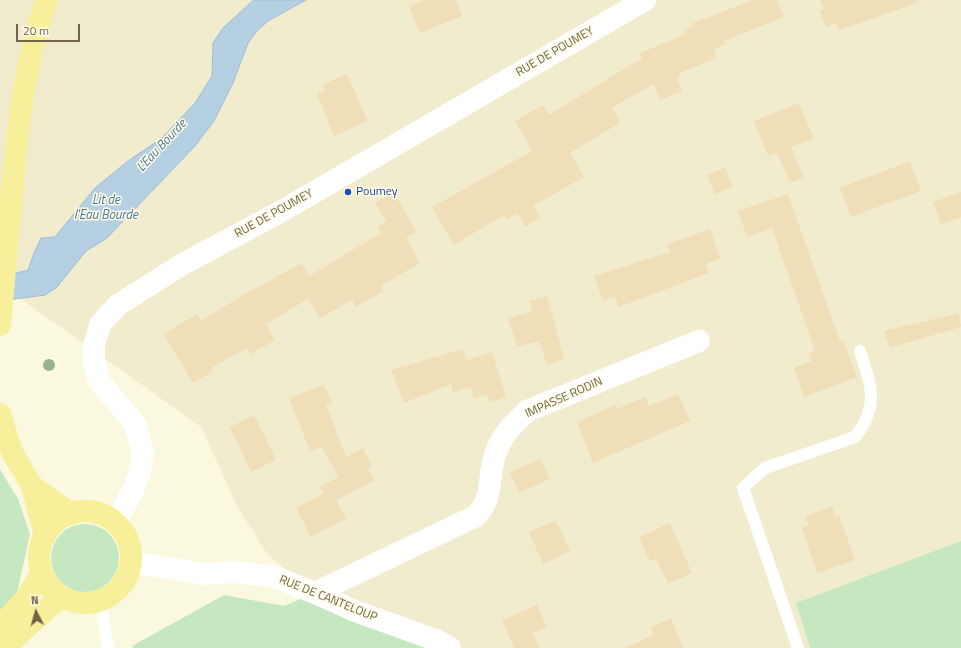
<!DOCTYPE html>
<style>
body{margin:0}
#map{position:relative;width:961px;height:648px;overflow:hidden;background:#fbf8e0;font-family:"Titillium Web",sans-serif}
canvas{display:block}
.north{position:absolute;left:16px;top:592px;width:40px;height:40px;-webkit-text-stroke:3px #fefce6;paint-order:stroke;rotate:354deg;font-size:11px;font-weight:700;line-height:16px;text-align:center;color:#716248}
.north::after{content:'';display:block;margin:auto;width:14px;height:18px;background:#716248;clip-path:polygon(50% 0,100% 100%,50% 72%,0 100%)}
.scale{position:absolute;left:16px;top:24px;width:64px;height:18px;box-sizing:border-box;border:2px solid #716248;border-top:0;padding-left:5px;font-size:12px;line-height:14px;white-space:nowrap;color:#716248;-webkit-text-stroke:3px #fefce6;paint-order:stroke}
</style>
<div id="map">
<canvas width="961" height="648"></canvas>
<div class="north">N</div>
<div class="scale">20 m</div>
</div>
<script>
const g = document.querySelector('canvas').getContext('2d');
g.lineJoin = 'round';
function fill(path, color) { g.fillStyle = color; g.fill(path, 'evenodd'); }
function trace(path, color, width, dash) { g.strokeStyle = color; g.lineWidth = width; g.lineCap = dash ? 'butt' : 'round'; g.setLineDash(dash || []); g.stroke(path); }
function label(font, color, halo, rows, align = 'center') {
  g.font = font + ' "Titillium Web",sans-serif'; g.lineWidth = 3; g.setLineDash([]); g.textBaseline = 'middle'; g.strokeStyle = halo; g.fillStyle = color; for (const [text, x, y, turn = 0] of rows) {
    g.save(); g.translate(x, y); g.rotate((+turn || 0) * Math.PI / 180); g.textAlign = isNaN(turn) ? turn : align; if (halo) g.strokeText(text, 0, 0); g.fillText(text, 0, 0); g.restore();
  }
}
fill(new Path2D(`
 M0 0H961V648H450L315 593 268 555 238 508 201 427 0 284Z`), '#f2eccf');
fill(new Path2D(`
 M0 469 18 499 30 534 16 597 0 614Z
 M51 558a34 34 0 1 1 68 0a34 34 0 1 1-68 0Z
 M961 541V648H810L796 603Z
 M315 593 450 648H133L132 646 224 595 284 606Z`), '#c5e8c0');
const water = new Path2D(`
 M254 0H306L268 21 257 31 248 43 233 83 214 121 195 146 107 238 86 251 57 287 45 295 0 301V277L28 270 34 253 41 238 55 237 95 188 128 161 162 138 195 103 212 76 213 43 223 28Z`);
fill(water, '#b6d0e3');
trace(water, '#9cbdd5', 1);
fill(new Path2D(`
 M423 0H456L462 16 420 33 409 6Z
 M753 0H777L784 17 724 41 726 44 713 50 716 58 680 73 681 76 677 78 682 91 660 100 653 84 612 108 620 123 570 153 584 177 533 206 540 218 525 227 518 213 507 220 504 215 454 245 432 207 532 151 515 121 543 105 549 115 642 58 640 53 686 34 684 30 694 26 693 23Z
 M820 0H918L919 2 840 30 835 23 826 27 820 11 824 9Z
 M347 74 368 121 334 136 317 94 325 91 322 85Z
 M799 103 814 139 791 147 804 178 790 183 777 153 768 156 754 121Z
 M910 161 921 191 851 217 840 188Z
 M725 167 733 187 715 194 707 175Z
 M393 192 417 232 406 238 420 263 381 286 383 291 356 307 352 300 320 318 308 299 266 324 275 340 251 354 247 349 212 367 214 371 193 383 164 334 197 314 201 321 243 295 302 263 309 276 381 233 377 227 386 221 375 203Z
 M961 192V217L941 224 933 202Z
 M788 194 840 341 843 340 857 377 804 397 794 368 812 361 809 353 815 351 772 228 747 237 738 211Z
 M710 229 720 259 706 264 709 273 619 307 615 297 603 301 594 276 670 252 667 244Z
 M547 296 564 359 547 365 539 341 517 347 508 318 532 311 529 301Z
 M959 313 961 327 890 348 884 331Z
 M463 349 467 360 492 352 506 397 490 402 487 394 474 399 471 387 453 393 451 384 404 403 391 370Z
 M324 385 332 403 326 405 346 457 363 448 372 467 368 469 375 481 336 500 346 519 311 537 296 508 324 493 320 487 338 477 322 447 310 451 289 398Z
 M678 394 690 421 593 463 577 422 615 405 617 409 645 397 649 406Z
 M254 415 276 460 251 472 230 427Z
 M541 459 549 479 519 493 510 472Z
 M832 507 835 516 839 515 855 560 817 573 802 528 809 525 805 516Z
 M556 520 570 551 543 564 529 532Z
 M670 523 692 573 668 584 656 559 650 561 639 537Z
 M537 605 547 627 533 633 540 648H514L502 620Z
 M671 618 683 648H624L654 635 650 628Z`), '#f0deb9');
trace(new Path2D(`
 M101 600 108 648
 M798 648 743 488 765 468 855 437C880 405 871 386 860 351`), '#fff', 12);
trace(new Path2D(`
 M315 593 476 516C494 497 487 482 494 459 499 438 512 425 527 411L699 341`), '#fff', 22);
trace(new Path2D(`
 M115 522 132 493 140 472 143 451 135 424 99 381 94 361V345L101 323 118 305 181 265 280 212 645 0
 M131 562 205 574 233 572 272 576 315 593 355 611 436 640 450 648`), '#fff', 22);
trace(new Path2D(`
 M0 325C4 280 8 236 12 191 18 126 24 62 47 0
 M0 414 12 452 32 486 45 536
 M32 486 71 514
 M39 557a46 46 0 1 1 92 0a46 46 0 1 1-92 0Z
 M0 627 26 598 42 573
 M4 648 61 596`), '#f8ef9a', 22);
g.fillStyle = '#97b48a';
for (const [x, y] of [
 [49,365]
]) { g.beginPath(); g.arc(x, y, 6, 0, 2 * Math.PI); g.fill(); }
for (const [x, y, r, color] of [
 [348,192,4,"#1a4fb4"]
]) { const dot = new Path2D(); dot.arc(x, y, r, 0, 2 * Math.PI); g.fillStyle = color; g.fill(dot); trace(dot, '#fefce6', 1.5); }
label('12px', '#716248', '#fefce6', [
 ["RUE DE POUMEY",555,52,-30],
 ["RUE DE POUMEY",274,214,-29],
 ["IMPASSE RODIN",564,398,-24],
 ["RUE DE CANTELOUP",328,599,22]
]);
label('12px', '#164399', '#fefce6', [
 ["Poumey",356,192]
], 'left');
label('italic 13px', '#4c7798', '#fefce6', [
 ["L'Eau Bourde",162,146,-47],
 ["Lit de",106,201],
 ["l'Eau Bourde",106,216]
]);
</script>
